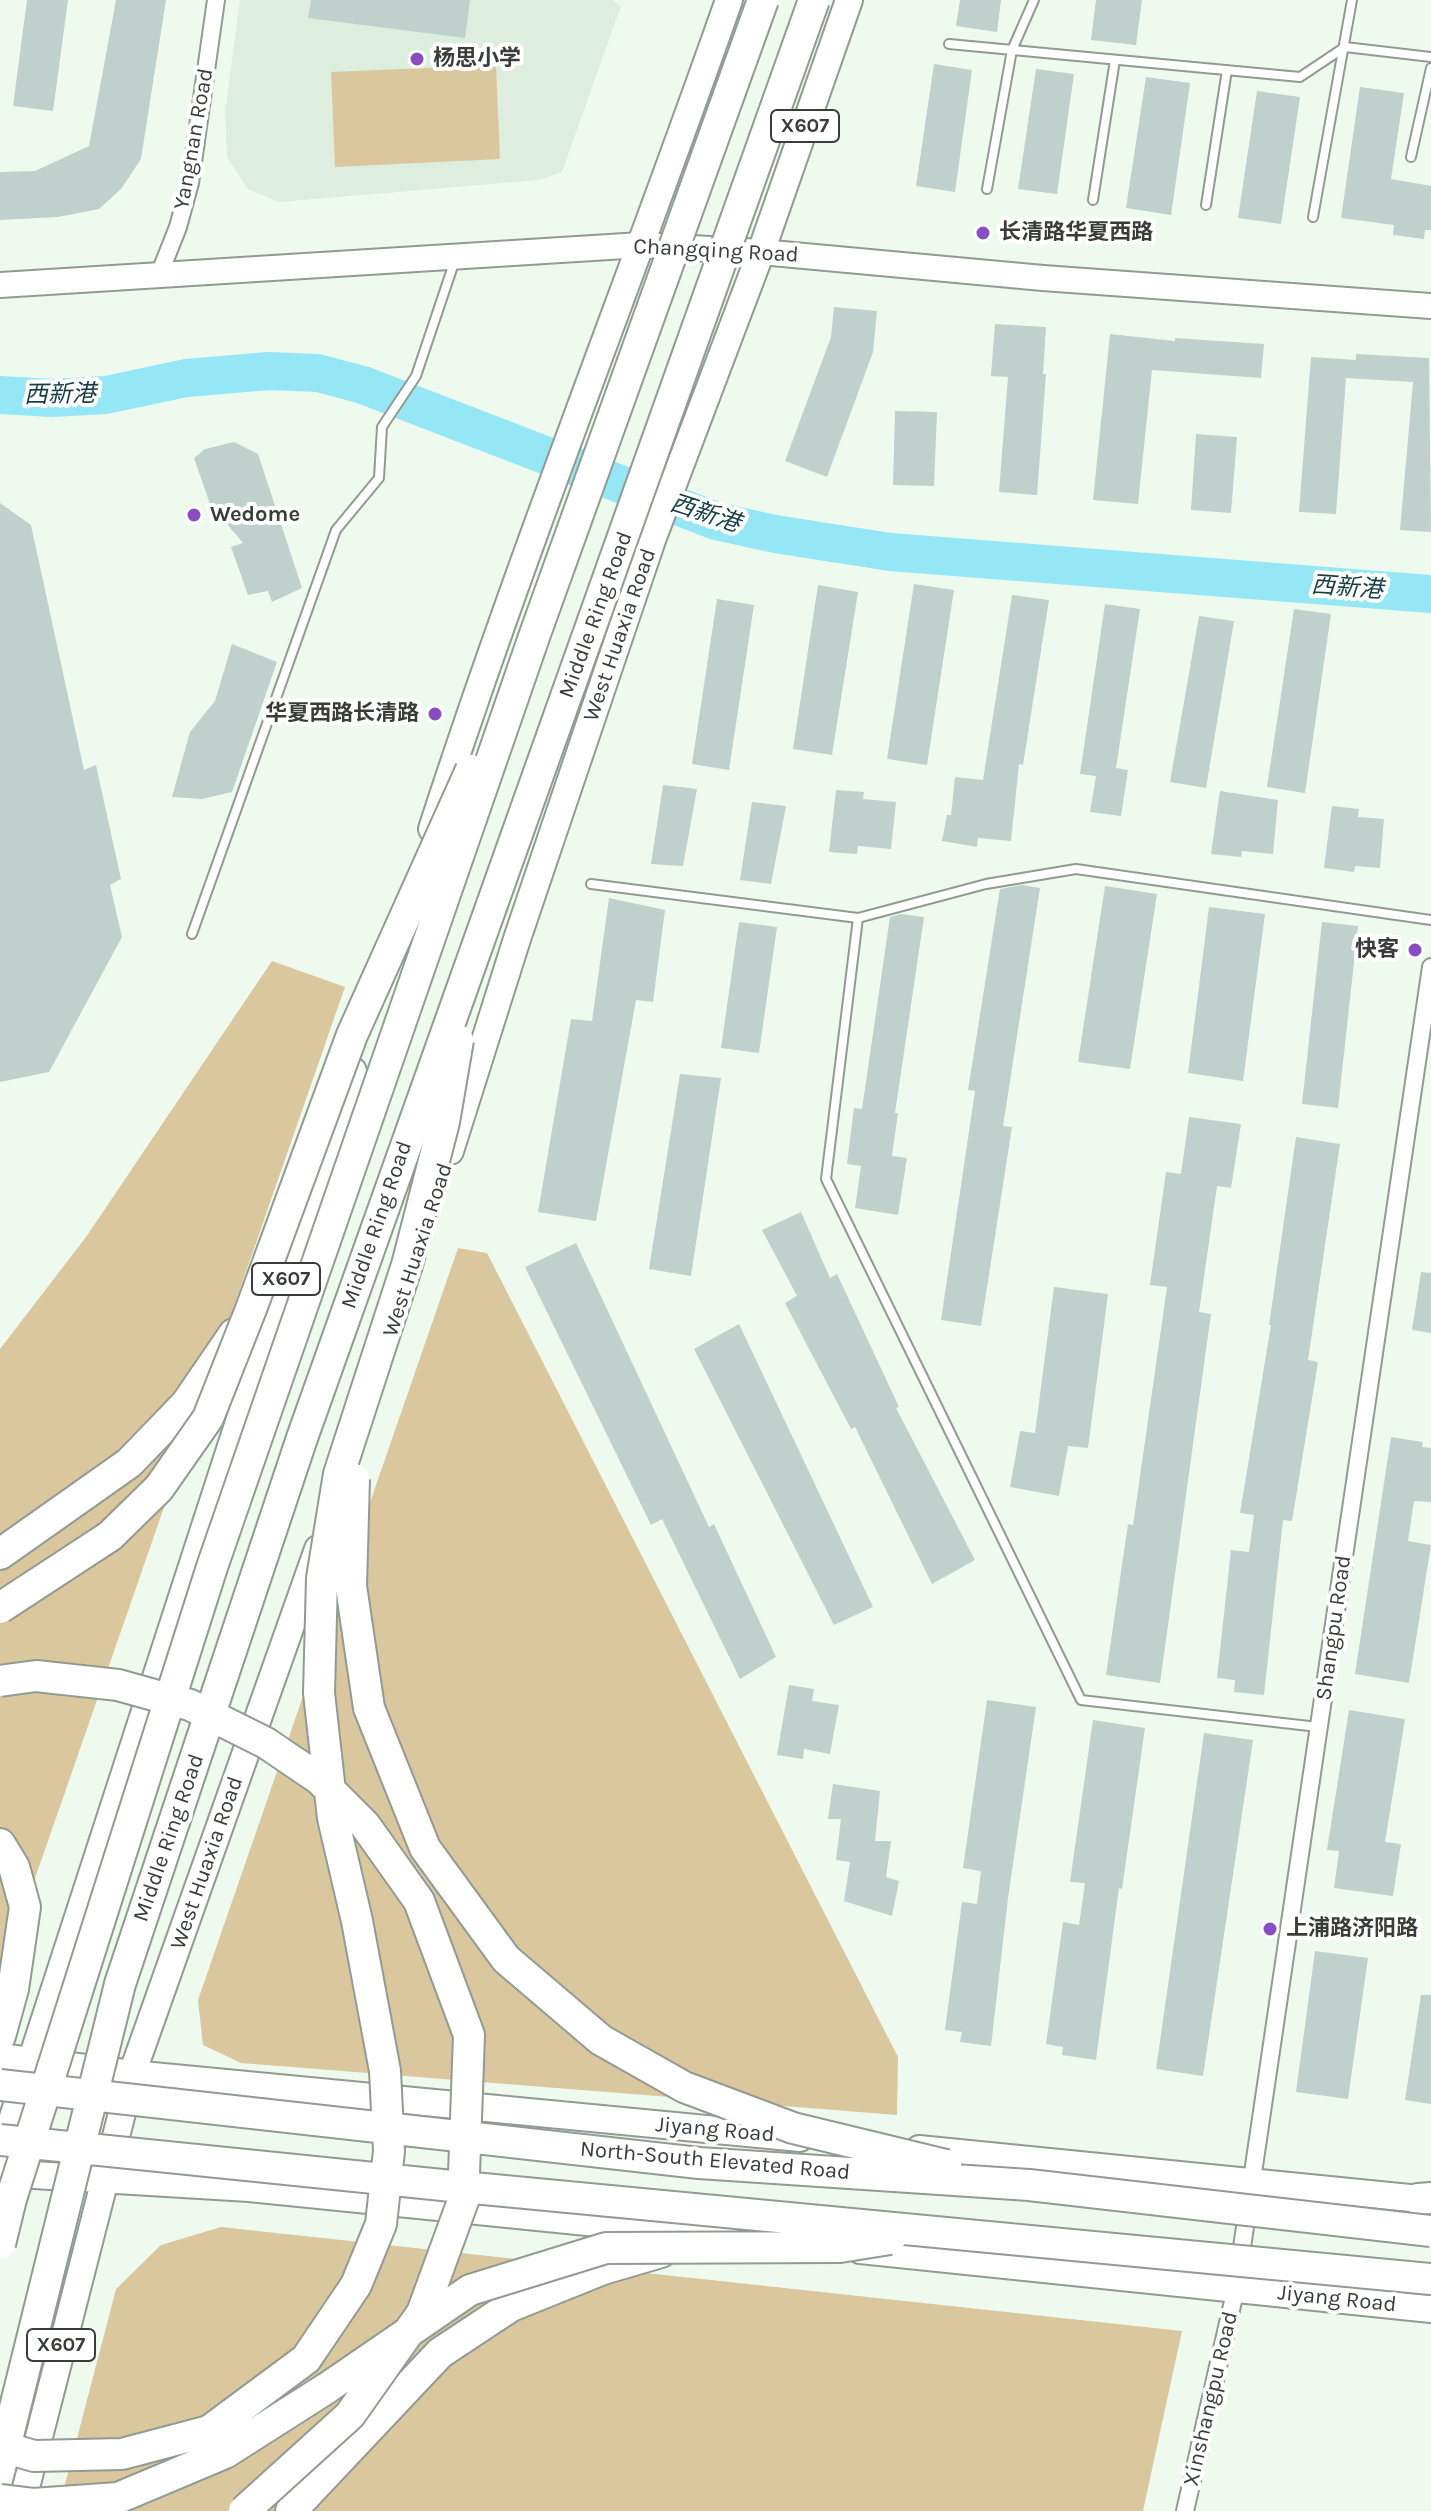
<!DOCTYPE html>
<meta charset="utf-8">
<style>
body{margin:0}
canvas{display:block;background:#effaef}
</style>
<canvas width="1431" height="2511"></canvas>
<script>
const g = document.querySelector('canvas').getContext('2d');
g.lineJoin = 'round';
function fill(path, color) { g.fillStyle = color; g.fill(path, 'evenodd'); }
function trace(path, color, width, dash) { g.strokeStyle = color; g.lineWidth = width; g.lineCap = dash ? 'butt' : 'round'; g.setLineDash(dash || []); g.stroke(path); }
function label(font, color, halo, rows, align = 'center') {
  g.font = font + ' Karla,"Noto Sans SC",sans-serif'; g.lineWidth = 8; g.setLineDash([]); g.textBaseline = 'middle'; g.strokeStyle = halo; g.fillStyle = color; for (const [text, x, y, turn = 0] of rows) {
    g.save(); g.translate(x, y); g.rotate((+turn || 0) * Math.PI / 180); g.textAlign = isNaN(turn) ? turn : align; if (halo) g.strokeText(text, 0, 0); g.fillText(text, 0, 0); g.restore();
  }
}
fill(new Path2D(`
 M240 0H613L621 6 562 172 539 180 279 202 248 189 227 157 225 112Z`), '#ddeedf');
fill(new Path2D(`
 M496 65 500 159 335 167 331 72Z
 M272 961 345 987 0 1979V1349L86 1237Z
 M458 1248 487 1253 898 2057 897 2115 241 2063 203 2045 198 2000Z
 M221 2227 1182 2331 1143 2511H58L116 2289 161 2245Z`), '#dbc79e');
trace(new Path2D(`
 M0 395 52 398 106 395 186 378 269 371 318 373 363 385 716 521 775 534 890 552 1431 594`), '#95e7f5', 38);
fill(new Path2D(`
 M27 0H68L53 111 13 106Z
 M116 0H166L141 159 121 189 99 209 58 217 0 220V172L35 171 89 146Z
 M311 0H470L465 38 308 18Z
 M960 0H1001L997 32 956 26Z
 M1096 0H1142L1136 45 1091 40Z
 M934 64 972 70 955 192 916 186Z
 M1036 69 1074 74 1057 194 1018 189Z
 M1146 77 1190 83 1171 215 1126 208Z
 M1360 87 1404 93 1391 179 1431 186V230H1425L1424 239 1393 235 1394 225 1341 218Z
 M1257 91 1300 97 1281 224 1238 218Z
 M834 307 877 311 873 352 827 477 785 461 831 337Z
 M995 324 1046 327 1043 374H1046L1037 495 999 492 1008 377 991 376Z
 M1110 334 1175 341V338L1264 344 1261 378 1152 370 1138 504 1093 500Z
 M1356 354 1429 358 1431 532 1400 530 1413 382 1346 378 1336 514 1299 512 1311 357 1356 360Z
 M895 411 937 412 934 486 893 485Z
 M1196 434 1237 437 1231 513 1191 510Z
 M234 442 258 454 302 588 272 602 268 591 248 595 231 547 243 543 210 504 194 458 205 449Z
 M0 503 31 525 84 770 96 765 121 879 110 885 122 937 49 1072 0 1082Z
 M914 584 954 590 927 765 887 759Z
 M818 585 858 592 832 755 793 749Z
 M1012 595 1049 600 1023 765 1019 764 1011 841 978 838 977 847 942 841 947 815H951L955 777 983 780Z
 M717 599 754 605 729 770 692 764Z
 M1105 604 1140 609 1116 768 1128 770 1121 816 1090 812 1096 776 1080 774Z
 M1294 609 1331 614 1305 793 1267 787Z
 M1199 616 1234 621 1206 788 1170 782Z
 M232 644 277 662 232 792 202 799 172 797 190 732 215 701Z
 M663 785 697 789 683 866 651 864Z
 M836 790 864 792 863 799 896 802 891 849 858 846 857 854 829 852Z
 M1220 791 1278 800 1273 854 1242 851 1241 857 1211 854Z
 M752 802 786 806 771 884 740 880Z
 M1332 806 1359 809 1358 817 1384 819 1380 868 1355 866 1354 872 1324 868Z
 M1022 885 1040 888 1003 1126 1012 1127 981 1326 941 1320 975 1091 968 1090 1000 889Z
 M1105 886 1157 894 1130 1069 1078 1062Z
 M609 898 665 910 653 1002 636 1000 596 1221 538 1212 571 1019 592 1021Z
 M1209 907 1265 914 1243 1081 1188 1073Z
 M901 914 924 917 895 1113H898L892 1156 907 1158 898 1215 855 1208 861 1166 847 1164 854 1108 862 1109 890 917Z
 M739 922 777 927 759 1053 721 1048Z
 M1322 922 1358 926 1338 1108 1302 1104Z
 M680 1074 721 1078 691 1276 649 1269Z
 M1189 1117 1241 1124 1231 1188 1217 1186 1199 1312 1211 1314 1160 1683 1106 1675 1128 1524 1133 1525 1167 1287 1150 1285 1166 1172 1181 1174Z
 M1296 1137 1340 1144 1308 1360 1318 1362 1292 1521 1283 1520 1264 1695 1234 1692 1235 1680 1217 1678 1231 1550 1249 1552 1254 1515 1240 1513 1271 1325H1269Z
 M801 1212 830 1278 837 1274 899 1407 896 1408 975 1560 932 1584 855 1427 851 1429 785 1303 797 1296 762 1230Z
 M576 1243 709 1527 714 1524 776 1657 740 1679 662 1519 651 1525 525 1267Z
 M1421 1272 1431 1273V1333L1412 1330Z
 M1054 1287 1108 1294 1088 1448 1068 1446 1059 1496 1010 1487 1020 1431 1035 1433Z
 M739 1324 873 1607 834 1625 694 1349Z
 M1391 1437 1423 1442 1422 1447 1431 1448V1502L1414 1501 1408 1541 1431 1545 1409 1683 1355 1674Z
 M789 1685 814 1689 812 1701 839 1705 830 1754 804 1749 803 1759 777 1755Z
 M987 1700 1036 1707 1008 1898 991 2046 960 2042 962 2032 945 2030 962 1902 977 1904 981 1871 963 1868Z
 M1349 1710 1405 1719 1385 1842 1401 1844 1393 1896 1334 1888 1339 1851 1327 1850Z
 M1093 1720 1145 1728 1122 1889 1119 1888 1096 2060 1062 2055 1063 2047 1046 2044 1063 1922 1079 1925 1085 1883 1070 1882Z
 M1204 1733 1253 1740 1203 2076 1156 2069Z
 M833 1784 880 1791 875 1841H891L886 1877 899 1881 892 1916 844 1901 850 1862 836 1860 841 1819H828Z
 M1315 1951 1368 1958 1348 2099 1296 2092Z
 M1421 1995H1431V2104L1405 2100Z`), '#c0d0cc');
const lane = new Path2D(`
 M949 44 1300 77 1345 47 1431 57
 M1411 157 1431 68
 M987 189 1012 50 1034 0
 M1093 200 1115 60
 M1206 205 1227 70
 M1313 217 1352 0
 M591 884 858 918 986 884 1076 869 1431 920
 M858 918 826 1179 1081 1700 1318 1727
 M192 934 336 530 379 478 382 427 416 376 455 260`);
const street = new Path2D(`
 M159 275 178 227 190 183 216 0
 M1185 2511 1236 2288 1431 967`);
const secondary = new Path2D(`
 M0 285 641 245 761 252 1043 278 1431 306`);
const primary = new Path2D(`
 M432 829C523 549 632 277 729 0
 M450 1151 517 939 652 540 761 252 849 0
 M0 2057 132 2074 800 2138
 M919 2149 1431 2200
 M0 2157 353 1071
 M0 2173 249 2188 726 2236
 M860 2250 1431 2309
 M20 2511 132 2074 318 1549`);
const highway = new Path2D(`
 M0 1554 129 1463 186 1404 234 1334
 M0 1844 14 1867 25 1907 13 1989 0 2036
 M1418 2199 1431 2198
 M291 2511 440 2353 511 2306 603 2269 661 2252`);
trace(lane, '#919b92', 12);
trace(street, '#919b92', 20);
trace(secondary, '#919b92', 28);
trace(primary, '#919b92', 30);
trace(highway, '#919b92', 34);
trace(lane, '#fff', 8);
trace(street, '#fff', 16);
trace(secondary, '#fff', 24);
trace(primary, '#fff', 26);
trace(highway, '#fff', 30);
const highwayBridge = new Path2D(`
 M354 1479 351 1586 369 1708 425 1848 506 1959 601 2040 684 2087 793 2128 946 2165
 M0 1608 110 1536 159 1488 208 1418 251 1309 352 1035 471 770
 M0 1681 36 1676 118 1685 190 1705 266 1743 319 1779 365 1825 419 1901 469 2035 463 2201 422 2313 350 2415 244 2511
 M0 2085 699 2163 1029 2185 1431 2231
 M0 2140 452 2186 1431 2279
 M0 2244 11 2199 212 1567 535 634 763 0
 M0 2446 34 2456 122 2454 209 2431 306 2359 356 2285 381 2224 389 2151 385 2071 357 1921 333 1818 319 1693 322 1578 339 1474 407 1265 444 1122 458 1040
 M0 2468 120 1984 302 1438 814 0
 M0 2500 33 2504 118 2498 225 2453 327 2388 470 2290 606 2248 840 2247 890 2239`);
trace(highwayBridge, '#919b92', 34, []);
trace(highwayBridge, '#fff', 30);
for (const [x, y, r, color] of [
 [417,59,8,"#884dc3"],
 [983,233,8,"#884dc3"],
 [194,515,8,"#884dc3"],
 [435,714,8,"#884dc3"],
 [1415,950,8,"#884dc3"],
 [1270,1929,8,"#884dc3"]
]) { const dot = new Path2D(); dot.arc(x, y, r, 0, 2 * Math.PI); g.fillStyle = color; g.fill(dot); trace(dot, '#fff', 3); }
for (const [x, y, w] of [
 [805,126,68],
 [286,1279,68],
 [61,2345,68]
]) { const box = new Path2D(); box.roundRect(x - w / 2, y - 16, w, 32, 6); g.fillStyle = '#fff'; g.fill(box); trace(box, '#393d39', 2); }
label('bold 20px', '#393d39', null, [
 ["X607",805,126],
 ["X607",286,1279],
 ["X607",61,2345]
]);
label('bold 22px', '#393d39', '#fff', [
 ["杨思小学",433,59],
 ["长清路华夏西路",999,233],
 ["Wedome",210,515],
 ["华夏西路长清路",419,714,"right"],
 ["快客",1399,950,"right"],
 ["上浦路济阳路",1286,1929]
], 'left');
label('22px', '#393d39', '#fff', [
 ["Yangnan Road",194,139,-80],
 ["Changqing Road",716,251,3],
 ["Middle Ring Road",596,615,-70],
 ["West Huaxia Road",620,635,-71],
 ["Middle Ring Road",377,1225,-71],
 ["West Huaxia Road",418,1250,-72],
 ["Shangpu Road",1334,1628,-82],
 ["Middle Ring Road",169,1838,-71],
 ["West Huaxia Road",207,1863,-71],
 ["Jiyang Road",715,2130,5],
 ["North-South Elevated Road",715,2161,5],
 ["Jiyang Road",1337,2299,6],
 ["Xinshangpu Road",1211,2399,-77]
]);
label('italic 24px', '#163d44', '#fff', [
 ["西新港",60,395,-1],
 ["西新港",705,514,18],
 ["西新港",1347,588,4]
]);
</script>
